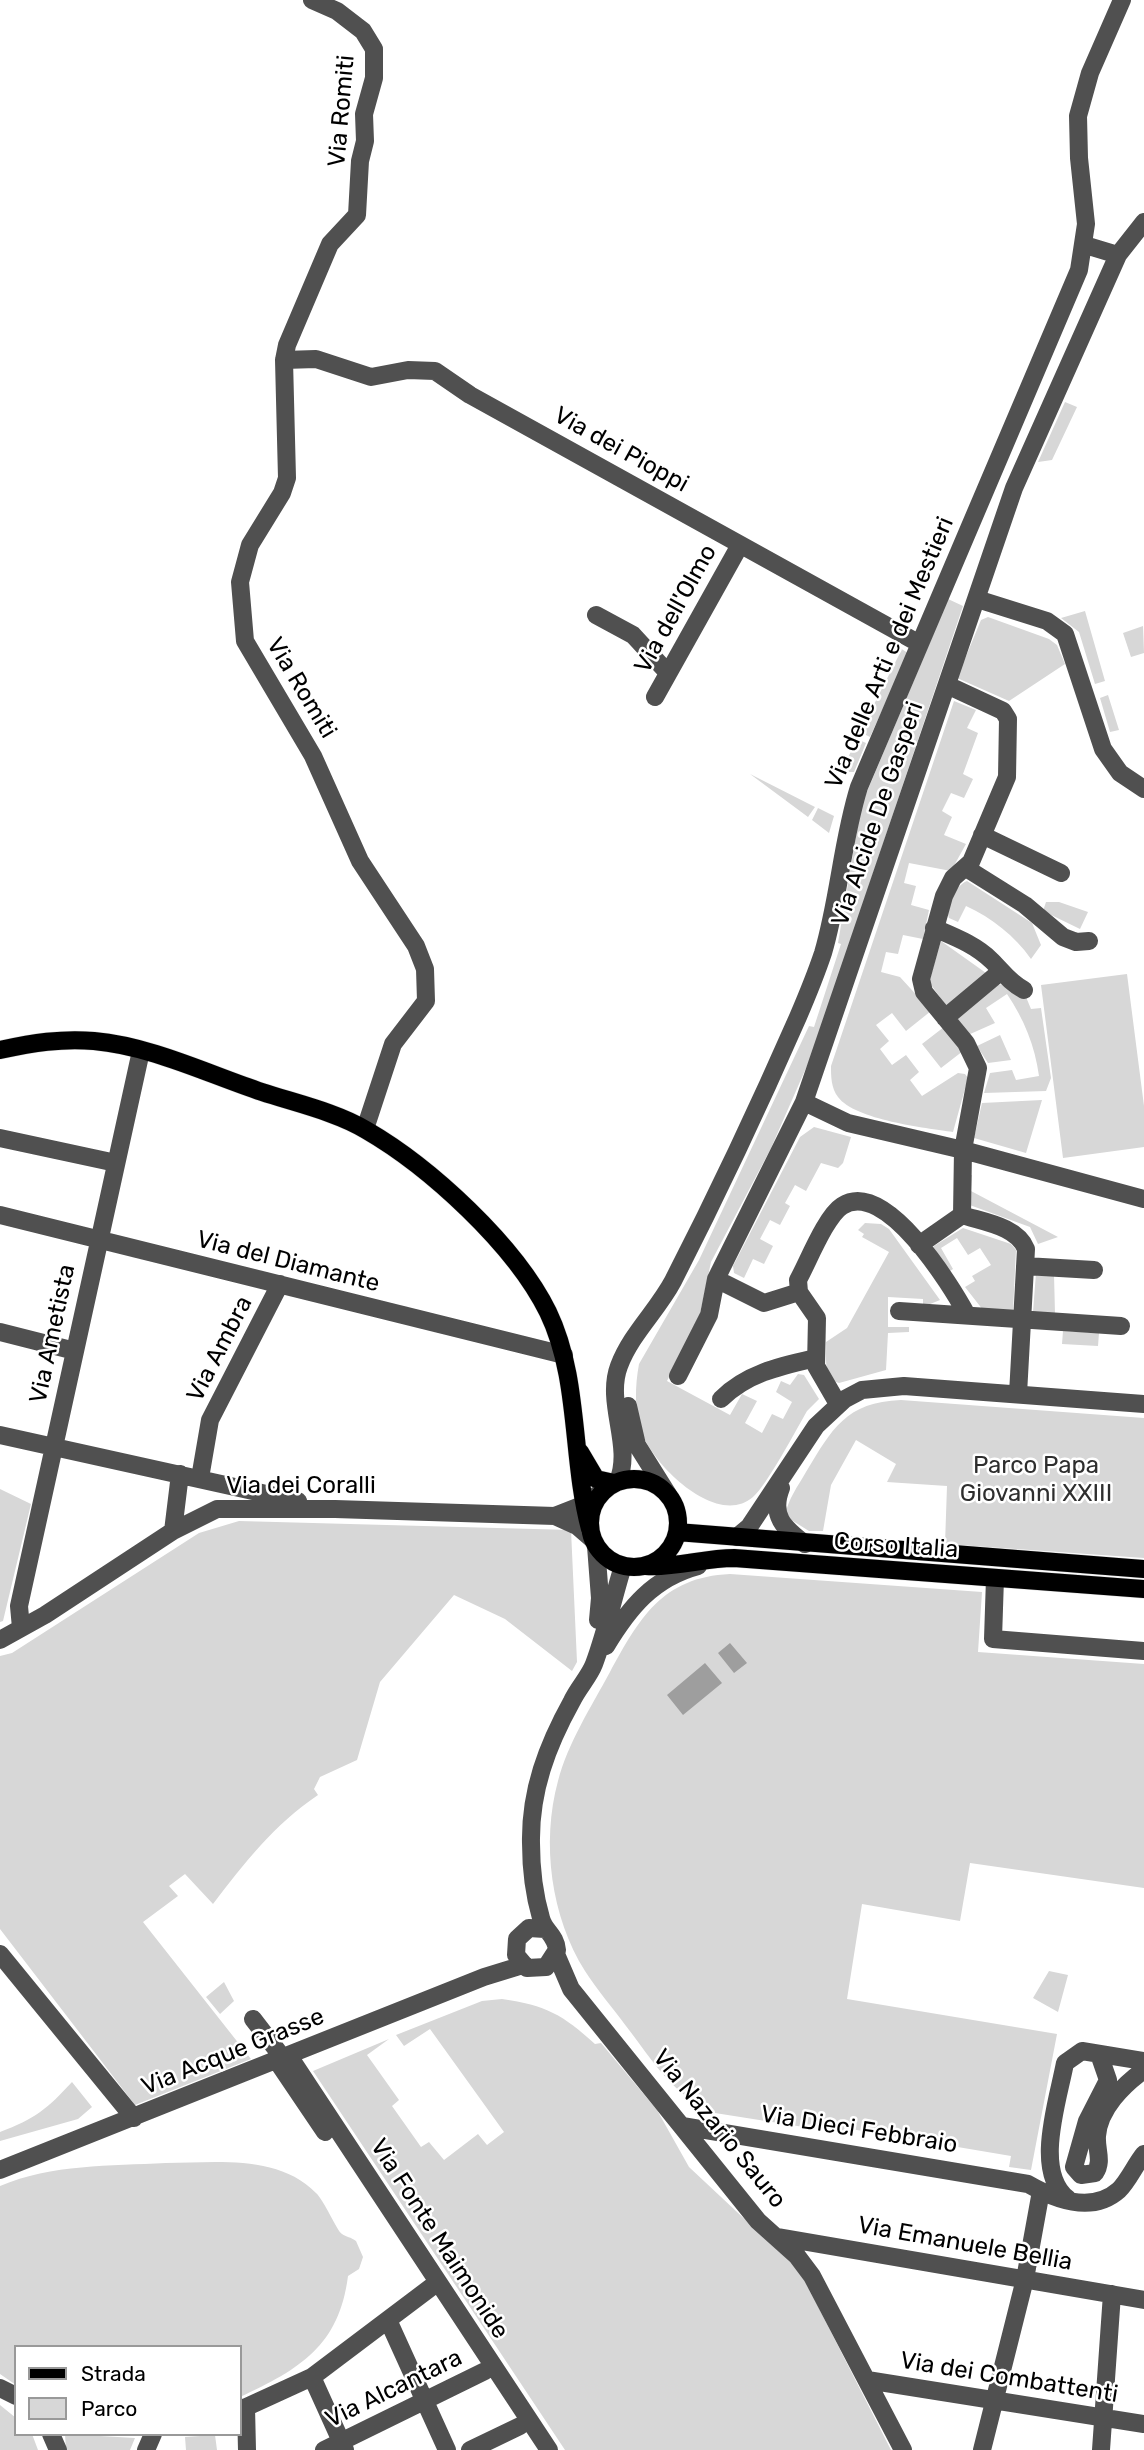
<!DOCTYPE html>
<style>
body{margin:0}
#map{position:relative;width:1144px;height:2450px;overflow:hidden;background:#fff;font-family:Rubik,sans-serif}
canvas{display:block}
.legend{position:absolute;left:14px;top:2345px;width:228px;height:91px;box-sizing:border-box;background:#fff;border:2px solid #999;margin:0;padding:9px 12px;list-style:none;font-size:21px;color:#000}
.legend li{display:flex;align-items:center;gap:14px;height:35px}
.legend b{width:35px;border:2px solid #999}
</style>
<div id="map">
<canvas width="1144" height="2450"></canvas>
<ul class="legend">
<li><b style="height:9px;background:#000"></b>Strada</li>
<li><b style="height:19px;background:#d7d7d7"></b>Parco</li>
</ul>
</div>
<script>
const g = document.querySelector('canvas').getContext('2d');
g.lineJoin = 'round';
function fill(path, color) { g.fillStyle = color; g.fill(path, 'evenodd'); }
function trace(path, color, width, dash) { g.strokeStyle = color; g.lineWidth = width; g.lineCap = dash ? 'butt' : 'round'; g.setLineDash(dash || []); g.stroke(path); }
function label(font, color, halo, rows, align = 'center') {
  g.font = font + ' Rubik,sans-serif'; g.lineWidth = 5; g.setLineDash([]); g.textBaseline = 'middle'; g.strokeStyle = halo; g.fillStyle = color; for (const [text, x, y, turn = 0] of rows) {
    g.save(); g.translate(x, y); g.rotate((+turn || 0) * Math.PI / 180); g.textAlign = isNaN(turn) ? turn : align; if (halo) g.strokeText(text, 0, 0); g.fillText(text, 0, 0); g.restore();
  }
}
fill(new Path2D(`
 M1065 402 1077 407 1052 460 1038 462Z
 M948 599 963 606 813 1052 771 1148 711 1262 700 1314 667 1381 730 1415 742 1394 757 1401 745 1423 762 1433 772 1414 783 1419 792 1402 776 1392 781 1381 790 1385 798 1374 804 1375 819 1399 807 1411C796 1430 767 1485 753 1497 717 1528 654 1466 642 1433 634 1412 635 1385 639 1364L699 1260 809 1026 814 1027 841 944 838 943 861 806Z
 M1085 611 1105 681 1095 684 1079 632 1061 618Z
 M988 617 1049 639 1057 645 1065 664 1009 701 957 678 981 620Z
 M1143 626 1144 653 1131 657 1123 633Z
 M887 640 908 653 870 737 860 732 901 651 886 643Z
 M1108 695 1119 730 1110 732 1100 698Z
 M954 701 976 710 967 728 978 733 963 774 973 779 964 798 951 793 942 811 952 817 944 835 966 844 951 871 909 863 904 883 916 886 911 905 929 910 923 939 903 935 898 954 886 952 881 972 900 977 931 1011 906 1031 892 1013 876 1025 889 1041 880 1049 892 1065 906 1055 919 1072 910 1080 922 1096 958 1073 965 1074 968 1078 953 1132C926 1128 855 1120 838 1097 831 1088 831 1076 831 1066Z
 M857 739 866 743 854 772H841Z
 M750 774 815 807 808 817Z
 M818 808 834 816 829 833 812 820Z
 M967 881 1032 923 1041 945 1031 959C1015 936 992 918 966 906L958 922 949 918C945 906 955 886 967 881Z
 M1046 902H1059L1088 912 1080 929 1043 911Z
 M941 941 986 973 947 1007 929 982Z
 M1127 974 1144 1106V1147L1063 1158 1041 985Z
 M1003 984 1026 997 1031 1009 1041 1008 1051 1078 1046 1091 984 1093 990 1073 1012 1070 1016 1080 1039 1076C1035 1046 1024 1019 1007 994L986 1008 995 1023 968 1035 956 1017 998 985Z
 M944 1027 963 1051 941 1068 922 1044Z
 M1000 1035 1011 1060 988 1063 977 1046Z
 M1042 1100 1026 1153 974 1138 982 1103Z
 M814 1127 851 1137 843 1163 838 1168 821 1163 806 1191 795 1185 785 1203 790 1206 780 1225 770 1220 760 1239 773 1246 764 1264 753 1259 744 1278 734 1273 733 1266 800 1137Z
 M969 1175H972L971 1191 1058 1237 1038 1244 1030 1227 967 1204Z
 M865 1223 881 1224 889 1229 940 1300 923 1307V1299L888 1297V1327H909V1332L888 1333 886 1370 839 1383C822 1378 827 1357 826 1342L847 1328 889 1252 862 1237 864 1234 858 1230Z
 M963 1228 1011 1244 1016 1250 1013 1311 983 1310 965 1287 975 1281 972 1276 991 1265 980 1248 968 1255 957 1238 941 1248 953 1269 950 1271 931 1252 934 1246Z
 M1036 1273 1054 1274 1055 1314 1033 1312Z
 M1063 1331 1099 1333 1098 1346 1062 1344Z
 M901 1400 1144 1418V1558L945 1544 947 1486 887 1482 896 1464 856 1440 831 1485 823 1531H809L785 1516C788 1499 798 1486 806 1472 832 1429 846 1402 901 1400Z
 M0 1489 31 1504 3 1621 0 1622Z
 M239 1521 571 1530 577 1662 572 1671 505 1619 454 1595 380 1682 357 1760 320 1777 314 1789 318 1795C274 1825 245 1862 213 1904L185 1874 169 1886 178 1896 143 1922 251 2059 135 2105 0 1929V1656L12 1653 199 1533Z
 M730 1574 982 1592 978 1652 1144 1664V1888L970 1863 960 1921 862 1904 847 1999 1057 2034 1031 2170 1009 2167 1011 2156 851 2129 848 2134 715 2113C673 2096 653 2061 626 2026 613 2008 597 1990 585 1971 551 1917 541 1843 558 1781 568 1743 591 1707 610 1672 639 1619 662 1577 730 1574Z
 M1049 1971 1068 1975 1058 2012 1033 1998Z
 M224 1982 234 2001 220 2014 206 1997Z
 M502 1999C546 2005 563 2015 595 2044L601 2043 657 2110 689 2167 800 2271 891 2450H565L313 2071 389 2039 367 2055 399 2100 392 2106 421 2147 429 2142 444 2160 478 2134 487 2145 504 2132 430 2029 404 2046 396 2035 482 2001Z
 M72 2082 92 2107 78 2119 0 2141V2132C35 2119 47 2109 72 2082Z
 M166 2163C215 2163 278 2154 316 2193 324 2200 337 2231 342 2234 346 2237 351 2237 356 2241L363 2257 359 2269 348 2276C339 2346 300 2369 240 2397V2347H16V2385L0 2374V2186C52 2164 110 2166 166 2163Z
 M0 2405 16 2418V2434H32L38 2450H0Z
 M65 2434 135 2438 130 2450H66Z
 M215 2435 217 2450H186L185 2437Z`), '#d7d7d7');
fill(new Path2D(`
 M730 1643 747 1663 734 1673 718 1653Z
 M705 1663 722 1683 683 1715 667 1695Z`), '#9e9e9e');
const major = new Path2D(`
 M0 1050C32 1043 62 1038 94 1041 151 1046 208 1074 262 1092 295 1103 336 1112 366 1130 430 1167 515 1245 548 1312 580 1378 571 1458 590 1529
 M580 1452 596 1479 614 1483
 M590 1523a44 44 0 1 1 88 0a44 44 0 1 1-88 0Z
 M677 1532 1144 1569
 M646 1566C676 1568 704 1558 734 1558L1144 1589`);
trace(major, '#dbdbdb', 19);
trace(new Path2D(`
 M312 0 337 11 363 31 374 49V78L364 114 365 141 360 161 357 215 330 244 287 345 284 360 287 478 282 493 250 545 240 582 245 641 313 756 360 861 416 946 425 969 426 1001 393 1044 365 1129
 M1144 222 1118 255 1014 488 804 1102 848 1123 963 1150 1144 1199
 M1085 245 1118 255
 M284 360 316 359 371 377 408 370 435 371 470 395 920 644
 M977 599 1047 621 1065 634 1103 749 1120 773 1144 789
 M596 615 633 635 668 673
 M947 685 1003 711 1008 719 1007 777 971 862 953 878 944 896 921 979 924 992 966 1043 978 1068 963 1150 962 1215C983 1222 1017 1226 1026 1249L1018 1394
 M655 697 740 545
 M982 835 1061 873
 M966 868 1025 905 1063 937 1076 942 1089 941
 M934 928C955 937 976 945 992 961 1003 972 1009 982 1024 990
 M945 1018 1000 972
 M0 1138 116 1163
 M0 1215 564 1355
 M919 1245 962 1215
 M1025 1266 1094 1270
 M716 1279 764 1303 799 1292
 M899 1311 1121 1326
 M0 1332 75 1351
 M678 1376 709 1315 716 1279 804 1102
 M721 1399C747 1373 781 1366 816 1358
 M838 1404 816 1366 817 1318 799 1292 798 1280C808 1262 826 1216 842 1206 885 1178 951 1285 967 1315
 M628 1406 637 1445 669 1496
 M0 1435 298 1501
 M200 1478 210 1420 280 1284
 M618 1481C633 1446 605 1403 619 1366 631 1334 657 1311 673 1281 717 1195 759 1106 798 1017 807 996 816 974 823 953 839 899 842 841 859 787L1079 270 1086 224 1079 158 1078 116 1090 73 1122 0
 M781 1488C770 1516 784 1528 805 1544
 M555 1516 583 1505 604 1490
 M173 1531 180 1474
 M737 1537 749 1527 816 1426 845 1399 862 1390 904 1386 1144 1404
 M596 1546 600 1598 598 1620
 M995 1578 993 1639 1144 1651
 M21 1628 19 1606 141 1051
 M0 1640 45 1615 173 1531 217 1509H335L555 1516 577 1526 592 1539
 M606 1646C629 1608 653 1578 698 1566
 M545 1929 529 1928 517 1939 516 1955 527 1968 546 1967 557 1950C556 1935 544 1931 541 1918 534 1894 531 1868 531 1843 530 1791 547 1746 572 1701 578 1688 589 1677 594 1664 606 1632 613 1598 623 1566
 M0 1954 134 2118
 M556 1954 571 1989 758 2221 797 2256 812 2276 903 2450
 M253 2019 283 2058
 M1099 2054 1108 2080 1087 2121 1074 2167 1081 2175 1095 2173C1103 2161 1096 2150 1097 2136 1099 2109 1123 2085 1144 2070
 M289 2056 549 2450
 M277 2061 325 2132
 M682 2126 1028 2184C1054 2199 1092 2214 1119 2190 1129 2180 1135 2165 1144 2154
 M0 2170 484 1977 523 1965
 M1068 2199C1033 2172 1058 2101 1065 2063L1082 2051 1144 2061
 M778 2237 1144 2300
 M388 2320 447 2450
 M312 2377 345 2450
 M867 2380 1144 2424
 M0 2388 16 2396
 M246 2407 247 2450
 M240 2410 312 2377 438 2282
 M51 2434 58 2450
 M146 2450 153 2434
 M324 2450 485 2371
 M470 2450 520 2426
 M982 2450 1025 2279 1041 2191
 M1101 2450 1112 2294`), '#505050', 18);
trace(major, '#000', 18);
label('24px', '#000', '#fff', [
 ["Via Romiti",342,111,-85],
 ["Via dei Pioppi",621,450,29],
 ["Via dell'Olmo",676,609,-61],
 ["Via delle Arti e dei Mestieri",890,653,-67],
 ["Via Romiti",301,688,59],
 ["Via Alcide De Gasperi",878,814,-71],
 ["Via del Diamante",288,1262,14],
 ["Via Ametista",53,1334,-78],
 ["Via Ambra",220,1349,-63],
 ["Via dei Coralli",301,1486],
 ["Corso Italia",896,1546,4],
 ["Via Acque Grasse",233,2052,-22],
 ["Via Nazario Sauro",719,2129,51],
 ["Via Dieci Febbraio",859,2130,9],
 ["Via Fonte Maimonide",439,2239,57],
 ["Via Emanuele Bellia",965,2244,10],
 ["Via dei Combattenti",1009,2378,9],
 ["Via Alcantara",394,2389,-26]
]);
label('24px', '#2e2e2e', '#fff', [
 ["Parco Papa",1036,1466],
 ["Giovanni XXIII",1036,1494]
]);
</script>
